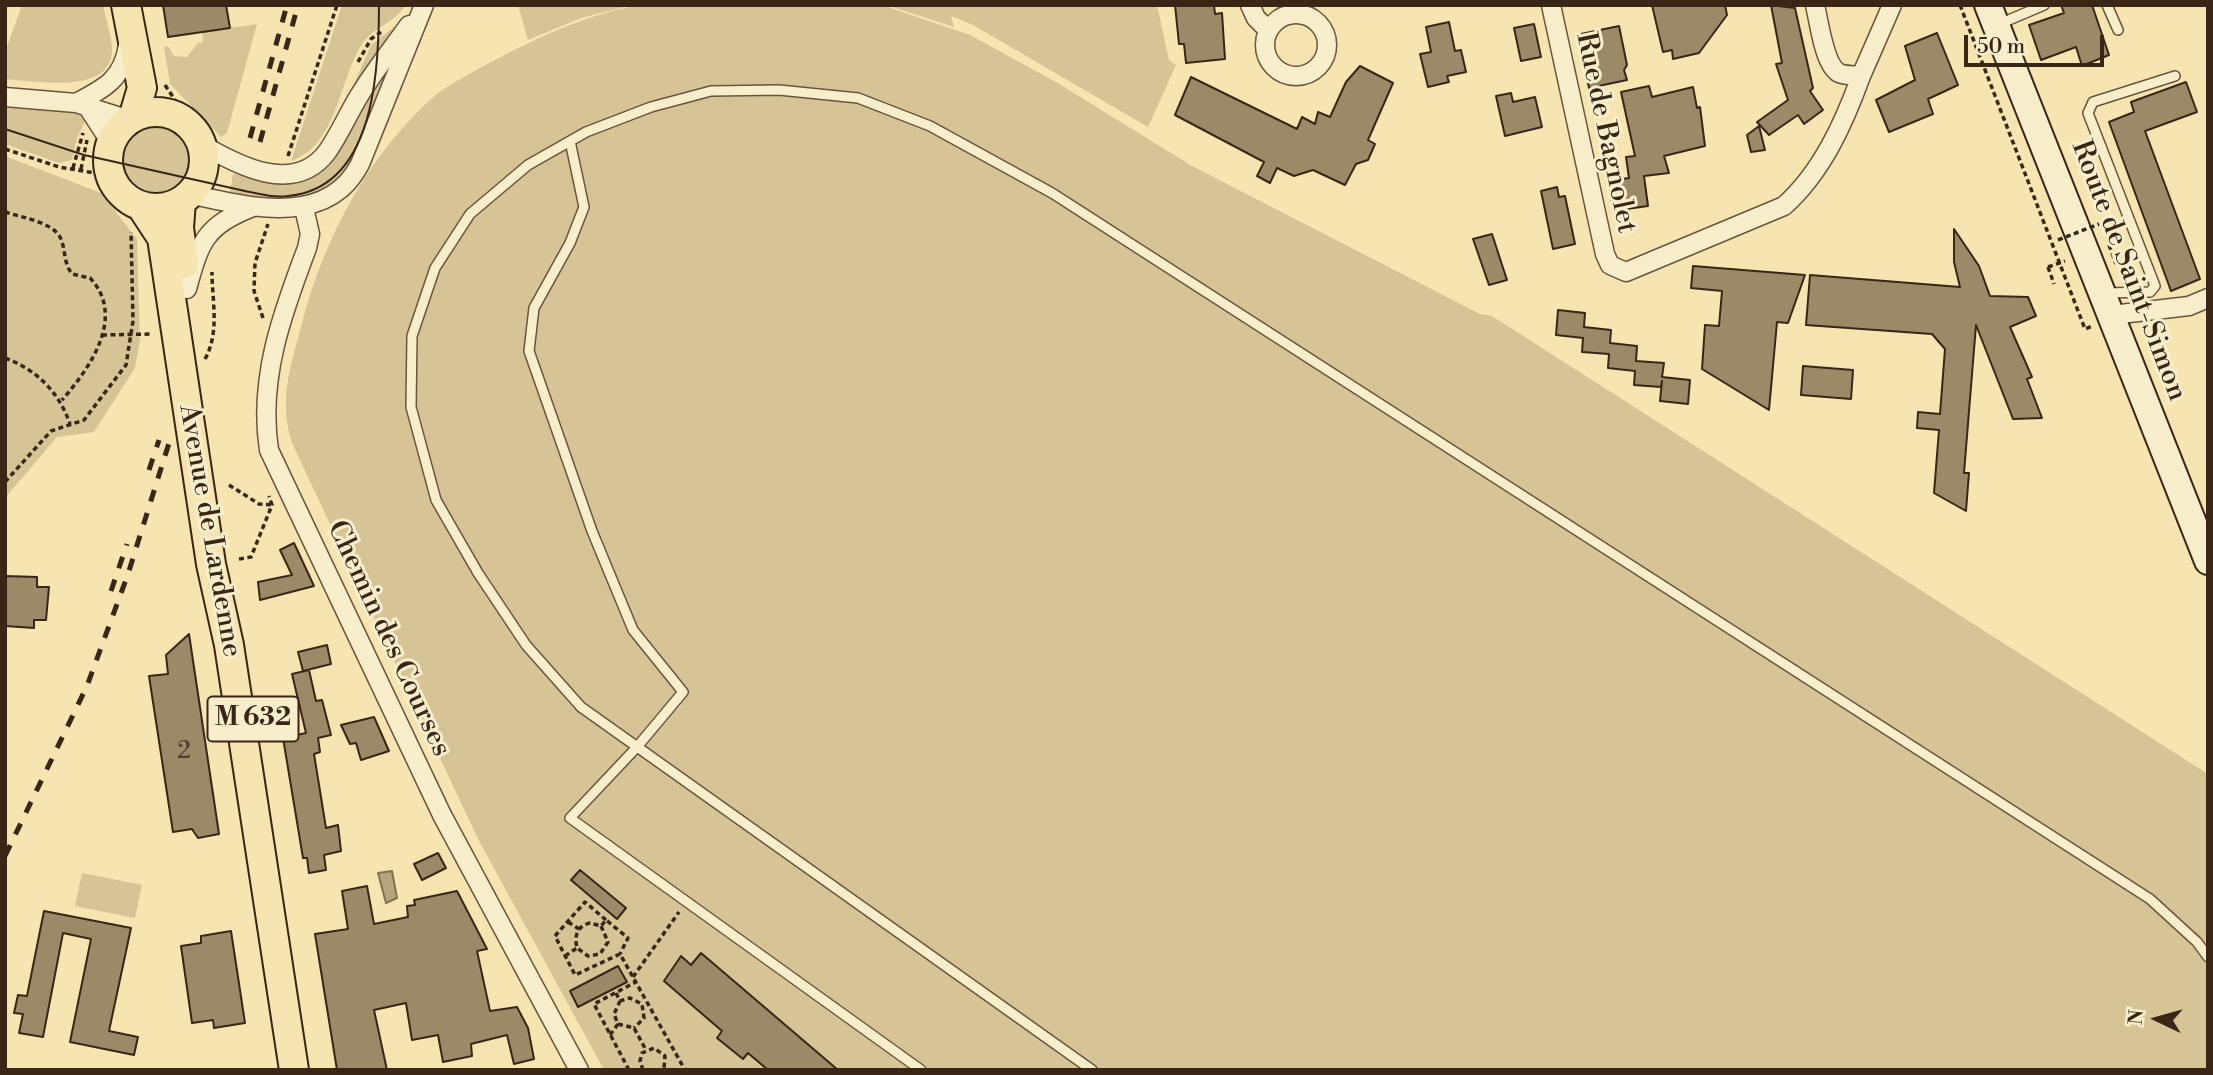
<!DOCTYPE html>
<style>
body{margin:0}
#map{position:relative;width:2213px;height:1075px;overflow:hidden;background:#f6e5b1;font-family:"Libre Bodoni",serif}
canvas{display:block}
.frame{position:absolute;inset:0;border:7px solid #3a2516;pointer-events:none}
.north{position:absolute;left:2122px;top:984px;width:70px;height:70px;-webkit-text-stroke:5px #f9eecc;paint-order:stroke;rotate:275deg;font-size:19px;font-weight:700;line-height:28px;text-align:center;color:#3a2516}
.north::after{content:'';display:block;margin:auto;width:24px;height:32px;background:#3a2516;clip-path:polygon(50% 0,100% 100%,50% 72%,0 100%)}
.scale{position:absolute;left:1964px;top:35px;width:140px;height:32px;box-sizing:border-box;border:4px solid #3a2516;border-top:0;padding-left:9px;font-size:21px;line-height:24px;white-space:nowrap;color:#3a2516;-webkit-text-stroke:5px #f9eecc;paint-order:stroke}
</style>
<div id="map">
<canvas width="2213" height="1075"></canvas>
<div class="frame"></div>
<div class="north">N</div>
<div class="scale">50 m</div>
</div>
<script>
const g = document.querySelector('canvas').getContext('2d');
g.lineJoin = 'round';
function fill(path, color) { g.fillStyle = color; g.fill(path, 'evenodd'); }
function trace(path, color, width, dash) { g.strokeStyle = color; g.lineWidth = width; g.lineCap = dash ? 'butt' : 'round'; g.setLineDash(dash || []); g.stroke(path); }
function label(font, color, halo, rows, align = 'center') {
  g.font = font + ' "Libre Bodoni",serif'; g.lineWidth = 6; g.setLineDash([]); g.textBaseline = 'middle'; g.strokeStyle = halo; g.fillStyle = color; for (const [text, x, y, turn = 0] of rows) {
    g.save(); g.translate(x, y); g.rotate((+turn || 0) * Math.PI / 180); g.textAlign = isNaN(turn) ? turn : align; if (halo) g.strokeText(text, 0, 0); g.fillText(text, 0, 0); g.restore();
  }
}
fill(new Path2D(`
 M22 5H103C106 19 111 34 112 48 114 96 35 81 5 79V52Z
 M342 5H405C396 23 373 27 362 44 339 80 337 146 291 161Z
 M518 5H632L581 18 528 40Z
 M638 5H882L970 35 1056 82 1192 166 1480 314 1492 316 2208 774V1070H604L478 839 292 443C278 400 291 365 302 323 324 239 366 159 430 100 444 87 464 77 480 68 530 41 581 16 638 5Z
 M886 5H1157L1169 60 1176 65 1148 127 973 25 951 16 954 27Z
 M408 16 344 107 371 45Z
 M257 24 227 133 221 137 170 84 164 47 168 46 174 56 187 57 198 43 203 42 202 32Z
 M405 38C379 103 357 212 267 201 254 199 242 195 230 192L233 174 286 181 345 135Z
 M5 106 69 110 86 119 77 138 72 160 59 163 5 144Z
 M122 159a34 34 0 1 1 68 0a34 34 0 1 1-68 0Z
 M5 156 101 193 137 239 140 340 135 368 94 432 57 437 5 498Z
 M82 873 142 885 135 918 75 906Z`), '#d6c497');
const water = new Path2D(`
 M392 871 397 898 386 903 378 873Z`);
fill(water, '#b6a47c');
trace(water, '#847153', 2);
const building = new Path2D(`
 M163 5H226L230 28 168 37Z
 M1175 5H1214L1215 14 1222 13 1225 59 1186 63 1184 44H1179Z
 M1652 5H1725L1727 15 1699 53 1673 59 1672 50 1663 52Z
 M1771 5 1795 8 1813 88 1810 91 1823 110 1804 124 1798 115 1769 135 1757 122 1788 100 1776 64 1782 63Z
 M2061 5H2092L2109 55 2082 66 2076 47 2041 60 2029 25 2064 13Z
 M1449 22 1455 51 1461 50 1466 72 1447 76 1449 82 1428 87 1420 54 1431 52 1426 27Z
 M1534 24 1541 57 1521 61 1514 28Z
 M1619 26 1627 65 1624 70 1627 80 1589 88 1580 44 1583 43 1581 34Z
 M1937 33 1958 85 1928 99 1933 114 1889 132 1876 100 1915 80 1905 46Z
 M1360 66 1393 83 1368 140 1375 144 1368 160 1356 164 1345 185 1313 170 1294 176 1277 168 1270 183 1257 176 1264 162 1175 115 1191 77 1297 129 1302 117 1315 124 1318 112 1330 117 1346 82Z
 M2186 82 2197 112 2145 131 2200 279 2171 291 2109 122 2134 112 2131 102Z
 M1649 86 1652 97 1693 87 1697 108 1700 107 1705 146 1664 156 1669 173 1644 176 1648 206 1613 211 1609 181 1629 178 1626 157 1635 156 1621 92Z
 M1511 93 1513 102 1535 97 1542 127 1505 136 1496 96Z
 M1759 126 1765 150 1751 152 1747 135Z
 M1557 187 1559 197 1565 196 1575 244 1553 249 1541 191Z
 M1954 229 1979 266 1990 296 2028 297 2036 316 2010 327 2032 377 2027 379 2042 418 2013 419 1976 325 1964 473H1969L1966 511 1934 493 1939 430 1917 428 1918 412 1940 414 1945 349 1932 334 1806 325 1810 275 1960 287 1954 262Z
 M1492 234 1507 280 1489 285 1473 239Z
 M1693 266 1805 275 1788 323 1777 322 1769 410 1702 369 1705 325 1719 326 1722 291 1691 288Z
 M1558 310 1585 313 1584 327 1611 330 1610 343 1637 346 1636 361 1664 363 1662 377 1690 380 1688 404 1660 401 1662 381 1661 387 1634 385 1635 371 1608 368 1609 354 1582 352 1583 338 1556 335Z
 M1803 366 1853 370 1851 399 1801 395Z
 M294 543 314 586 260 600 258 582 292 575 280 550Z
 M5 576 37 577V587H49L46 620H34V628L5 626Z
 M189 634 219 834 198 838 192 829 173 832 149 676 168 674 166 655Z
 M327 645 331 664 303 671 298 652Z
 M309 670 316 701 322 700 331 735 318 738 320 752 314 754 326 828 338 825 341 851 324 855 326 870 309 873 307 858H303L283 738 306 733 292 674Z
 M374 717 389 751 361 760 356 743 350 744 341 725Z
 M438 853 446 868 422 880 414 864Z
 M580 870 626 908 617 919 571 880Z
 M367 886 374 924 408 917 407 906 415 905 414 900 457 891 487 949 477 951 490 1011 517 1007 528 1028 534 1059 514 1064 507 1035 471 1044 472 1056 443 1062 438 1035 412 1040 406 1003 374 1010 387 1070H337L315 934 348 929 342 891Z
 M44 911 131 928 109 1031 138 1037 134 1055 70 1042 91 939 63 933 43 1037 19 1033 23 1014 14 1013 18 995 27 996Z
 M231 931 245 1023 214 1028 213 1020 192 1023 181 946 201 943V936Z
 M701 953 838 1070H768L748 1053 743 1059 717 1038 722 1031 664 981 681 956 691 965Z
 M618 966 627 982 578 1007 570 991Z`);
fill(building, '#9c8967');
trace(building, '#3a2516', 2);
const service = new Path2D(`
 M2107 5 2118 30
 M1997 25 2044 5
 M570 141 584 207 570 243 534 308 529 351 592 531 633 630 683 692 637 747 570 818 921 1070
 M2105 293 2150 292 2155 286 2088 113 2093 102 2175 76
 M1092 1070 581 707 526 645 478 573 436 500 411 407 412 336 435 268 470 214 528 165 586 132 651 107 711 91 779 90 858 98 930 126 1052 193 2150 899 2197 942 2208 957`);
const minor = new Path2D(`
 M1250 5 1256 18 1268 30
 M1551 5 1605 254 1610 265 1626 272 1784 206C1822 172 1844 123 1861 76
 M1815 5C1819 21 1824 65 1839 73 1845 76 1855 75 1861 76L1892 5
 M1265 45a31 31 0 1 1 62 0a31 31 0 1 1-62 0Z
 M5 97 76 103 130 120
 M76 103C105 88 123 79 128 45
 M89 109 111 143
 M201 144C237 165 294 196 327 152 339 135 348 114 359 96 374 71 392 49 409 25
 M189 194C246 206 327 229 360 164L424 5
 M304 208 310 234 307 248C282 314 258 379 269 450L442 815 579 1070
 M187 289C200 241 205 226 253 207
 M2112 315 2189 306 2208 298`);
const secondary = new Path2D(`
 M1988 5 2208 561`);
const primary = new Path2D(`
 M126 5 142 88 133 118
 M108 160a48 48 0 1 1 96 0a48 48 0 1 1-96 0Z
 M181 201 179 228 184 264
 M141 206 162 238 211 564 229 645 294 1070`);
trace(service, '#69553d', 12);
trace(minor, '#69553d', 21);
trace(secondary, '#3a2516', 30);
trace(primary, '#3a2516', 32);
trace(new Path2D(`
 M1960 5 2085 329 2092 326
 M358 62 371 39 381 32
 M165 85 177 103 204 127
 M5 149 59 167 95 173 119 206
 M288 156 337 5
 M73 168 83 133
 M81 169 87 140
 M5 212C20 217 52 222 60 237 66 249 63 262 72 274L90 278C126 316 91 367 62 400
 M2109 245 2116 264
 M2048 267 2054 284
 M263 318 254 291 255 263 268 224
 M102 335 152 334
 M5 358C37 370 59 392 70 424
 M205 359C220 332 212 301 212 272
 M5 482 51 431 84 420 126 365 133 321 131 232
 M229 485 259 504 274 505
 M239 559 251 557 272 505 269 496
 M606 920 585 902 555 936 575 975 620 954 685 1070
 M568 922 579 929
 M601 926 608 942 600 954 588 956 577 948C574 936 577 926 590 923L601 926 606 920 628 938 620 954
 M565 956 577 948
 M633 977 679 912
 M616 993 620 1001 630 998 642 1004 644 1018 634 1028
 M618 1024 634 1028 646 1050
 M610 1035 618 1024 614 1014 620 1001
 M629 1070 594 1004 636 982
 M643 1070 640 1061 642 1053 654 1048 665 1056 664 1068`), '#3a2516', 3.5, [5, 3.5]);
trace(service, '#f9eecc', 9);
trace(minor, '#f9eecc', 18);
trace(secondary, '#f9eecc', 26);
trace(primary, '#f6e5b1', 28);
trace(new Path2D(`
 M5 129 84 155 245 191C259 194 274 198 288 196 375 188 379 70 379 5`), '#3a2516', 2);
trace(new Path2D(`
 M250 138 287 5
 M260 142 298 5
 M149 470 159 440
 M111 591 127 544
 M5 856 87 686 128 574 169 443`), '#3a2516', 5, [12, 12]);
trace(new Path2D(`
 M2058 240 2099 224
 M2048 267 2065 261`), '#3a2516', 3.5, [5, 3.5]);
label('24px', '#523e2a', null, [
 ["2",184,752]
]);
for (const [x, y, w] of [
 [253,719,91]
]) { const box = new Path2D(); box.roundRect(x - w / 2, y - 22.5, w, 45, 5); g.fillStyle = '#f9eecc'; g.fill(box); trace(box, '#3a2516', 2); }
label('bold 26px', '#3a2516', null, [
 ["M 632",253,719]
]);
label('28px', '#3a2516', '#f9eecc', [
 ["Rue de Bagnolet",1605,133,78],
 ["Route de Saint-Simon",2128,271,69],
 ["Avenue de Lardenne",209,531,80],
 ["Chemin des Courses",388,639,65]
]);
</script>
